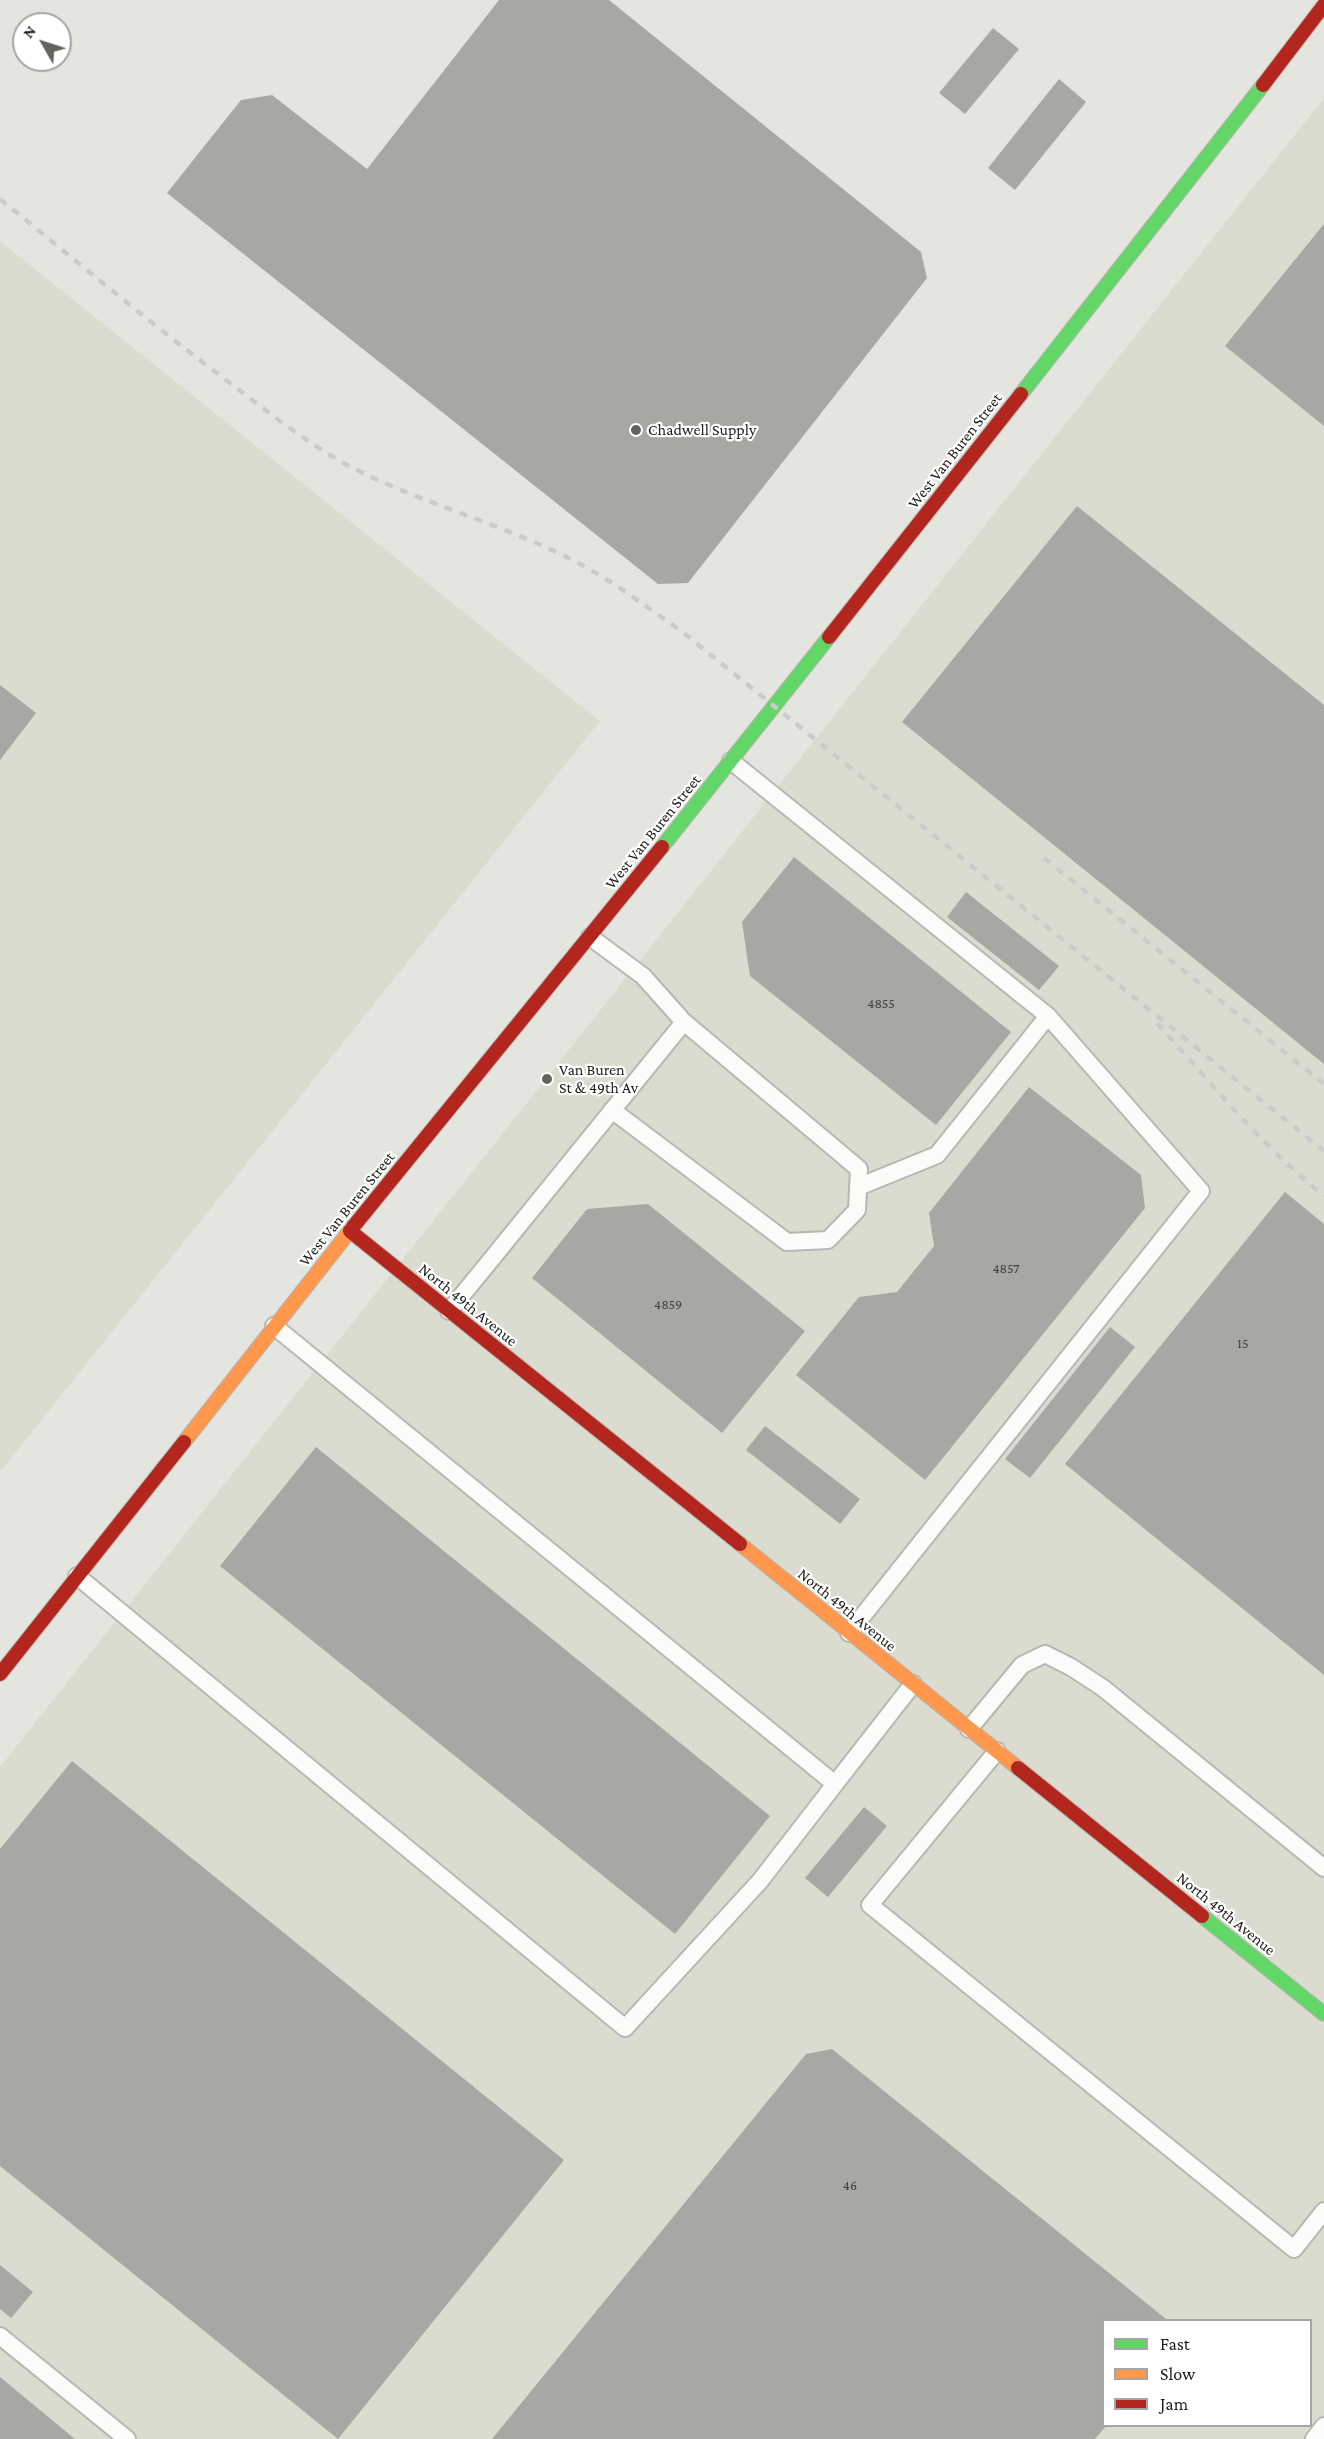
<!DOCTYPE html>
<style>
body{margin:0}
#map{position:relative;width:1324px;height:2439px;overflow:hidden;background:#e5e5e0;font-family:"Crimson Pro",serif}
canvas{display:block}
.legend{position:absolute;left:1102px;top:2319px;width:210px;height:108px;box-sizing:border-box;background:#fff;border:2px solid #a5a5a3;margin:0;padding:8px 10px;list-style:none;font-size:18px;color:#1d1d19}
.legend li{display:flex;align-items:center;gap:12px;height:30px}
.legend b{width:30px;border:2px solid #a5a5a3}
.north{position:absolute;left:12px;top:12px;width:60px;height:60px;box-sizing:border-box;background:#fff;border:2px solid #a5a5a3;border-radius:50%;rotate:309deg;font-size:16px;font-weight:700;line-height:24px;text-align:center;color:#1d1d19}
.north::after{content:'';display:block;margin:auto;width:21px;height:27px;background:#63635f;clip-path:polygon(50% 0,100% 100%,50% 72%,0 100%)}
</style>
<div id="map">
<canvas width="1324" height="2439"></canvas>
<ul class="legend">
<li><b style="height:8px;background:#63d668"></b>Fast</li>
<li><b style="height:8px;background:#ff974d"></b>Slow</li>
<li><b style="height:8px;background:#b3261e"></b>Jam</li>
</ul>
<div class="north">N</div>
</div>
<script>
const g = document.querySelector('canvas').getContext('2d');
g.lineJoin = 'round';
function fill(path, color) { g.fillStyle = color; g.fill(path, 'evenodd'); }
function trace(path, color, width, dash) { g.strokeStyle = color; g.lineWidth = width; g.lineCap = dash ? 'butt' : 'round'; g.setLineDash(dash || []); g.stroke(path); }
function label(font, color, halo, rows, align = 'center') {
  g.font = font + ' "Crimson Pro",serif'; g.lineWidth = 4.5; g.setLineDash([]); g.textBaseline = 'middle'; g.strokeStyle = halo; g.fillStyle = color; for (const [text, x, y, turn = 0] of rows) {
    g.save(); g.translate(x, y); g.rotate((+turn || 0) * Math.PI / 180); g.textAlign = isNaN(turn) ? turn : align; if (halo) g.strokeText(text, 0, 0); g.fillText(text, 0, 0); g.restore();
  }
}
fill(new Path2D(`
 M1324 98V2439H0V1767ZM1104 2320H1310V2426H1104Z
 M0 241 600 721 0 1472Z`), '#dbdccf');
fill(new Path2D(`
 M499 0H609L921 252 927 278 688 583 658 584 167 193 241 100 272 95 367 169Z
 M993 28 1019 49 965 114 939 93Z
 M1059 79 1086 102 1015 190 988 168Z
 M1324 224V426L1225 346Z
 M1077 506 1324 705V1064L902 722Z
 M0 685 36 713 0 760Z
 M794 857 1011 1032 936 1125 750 976 742 922Z
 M966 892 1059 966 1039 990 947 917Z
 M1029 1087 1141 1175 1145 1208 925 1480 796 1375 859 1297 897 1292 934 1246 929 1213Z
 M1285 1192 1324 1224V1675L1065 1464Z
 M648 1204 805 1331 722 1433 532 1278 587 1209Z
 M1110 1327 1135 1347 1030 1478 1005 1459Z
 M765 1426 860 1499 840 1524 746 1450Z
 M316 1447 770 1816 675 1934 220 1566Z
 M72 1761 564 2160 338 2439 0 2166V1849Z
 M864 1807 887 1826 828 1897 805 1878Z
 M832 2049 1166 2319V2320H1104V2426H1106L1095 2439H492L806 2054Z
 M0 2265 33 2292 11 2318 0 2309Z
 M0 2377 75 2439H0Z`), '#a8a7a4');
const lane = new Path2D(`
 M731 761 1048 1016 1201 1191 849 1633
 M590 937 643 976 684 1022
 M858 1187 937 1155 1048 1016
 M449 1311C528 1215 606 1118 684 1022L859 1169 857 1210 828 1240 787 1242 612 1110
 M274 1326 835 1784 913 1684
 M77 1576 625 2028 760 1881 835 1784
 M969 1729 1022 1665 1045 1654 1071 1667 1103 1688 1324 1868
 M997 1751 870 1905 1294 2249 1324 2211
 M0 2336 127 2439
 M1314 2439 1324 2426`);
const fast = new Path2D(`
 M1021 394 1263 85
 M662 847 829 637
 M1202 1916 1324 2014`);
const slow = new Path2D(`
 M184 1442 353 1227
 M740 1544 1018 1768`);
const jam = new Path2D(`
 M1263 85 1324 5
 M829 637 1021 394
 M353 1227 662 847
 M350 1231 740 1544
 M0 1674 184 1442
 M1018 1768 1202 1916`);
trace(lane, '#b7b7b3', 20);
trace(fast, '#b7b7b3', 16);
trace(slow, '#b7b7b3', 16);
trace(jam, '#b7b7b3', 16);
trace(lane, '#fbfbfa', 16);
trace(fast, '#63d668', 14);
trace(slow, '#ff974d', 14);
trace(jam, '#b3261e', 14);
trace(new Path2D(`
 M0 199C75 260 149 322 226 380 266 410 305 442 349 466 424 505 508 525 582 565 617 584 648 608 680 630L1324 1151
 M1044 858 1324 1084
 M1157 1023C1211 1083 1261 1145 1324 1196`), '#cbcbc9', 4.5, [8, 8]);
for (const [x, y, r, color] of [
 [636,430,6,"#63635f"],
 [547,1079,6,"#63635f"]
]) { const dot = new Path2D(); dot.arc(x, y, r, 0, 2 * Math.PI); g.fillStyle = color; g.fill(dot); trace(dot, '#fff', 2); }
label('14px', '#40403c', null, [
 ["4855",881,1004],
 ["4857",1006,1269],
 ["4859",668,1305],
 ["15",1243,1344],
 ["46",850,2186]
]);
label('16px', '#1d1d19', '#fff', [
 ["Chadwell Supply",648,430],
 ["Van Buren",559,1070],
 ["St & 49th Av",559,1088]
], 'left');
label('16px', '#1d1d19', '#fff', [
 ["West Van Buren Street",955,451,-52],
 ["West Van Buren Street",653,832,-51],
 ["West Van Buren Street",347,1209,-51],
 ["North 49th Avenue",468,1305,39],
 ["North 49th Avenue",847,1610,39],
 ["North 49th Avenue",1226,1914,39]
]);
</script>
